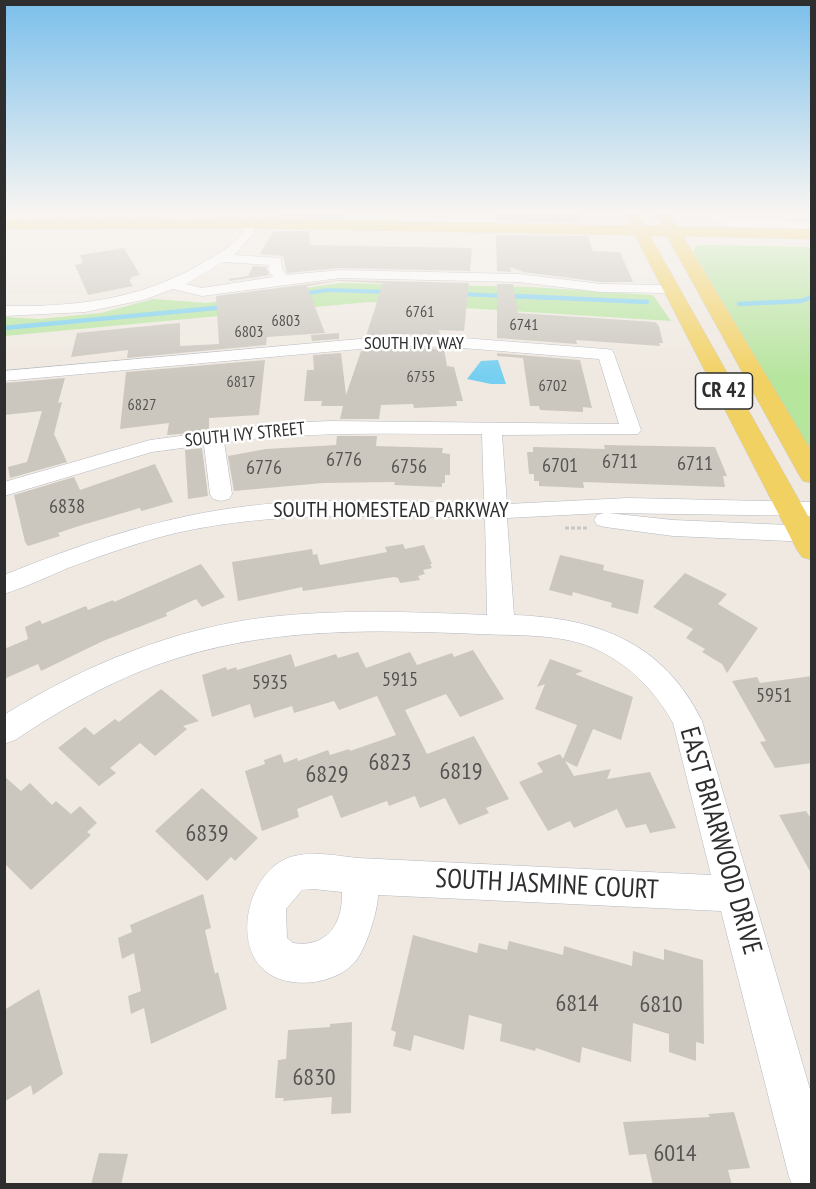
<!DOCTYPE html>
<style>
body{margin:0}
#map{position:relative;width:816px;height:1189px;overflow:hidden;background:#efe9e1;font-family:"PT Sans Narrow",sans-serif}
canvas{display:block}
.frame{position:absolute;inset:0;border:6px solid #2e2e2e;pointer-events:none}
</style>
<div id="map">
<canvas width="816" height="1189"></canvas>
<div class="frame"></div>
</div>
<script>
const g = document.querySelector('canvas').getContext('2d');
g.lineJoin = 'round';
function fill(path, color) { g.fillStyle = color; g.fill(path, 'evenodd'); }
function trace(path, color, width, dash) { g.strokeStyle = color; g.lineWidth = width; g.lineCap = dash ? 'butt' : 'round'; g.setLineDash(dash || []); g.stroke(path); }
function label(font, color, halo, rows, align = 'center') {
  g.font = font + ' "PT Sans Narrow",sans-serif'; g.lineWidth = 5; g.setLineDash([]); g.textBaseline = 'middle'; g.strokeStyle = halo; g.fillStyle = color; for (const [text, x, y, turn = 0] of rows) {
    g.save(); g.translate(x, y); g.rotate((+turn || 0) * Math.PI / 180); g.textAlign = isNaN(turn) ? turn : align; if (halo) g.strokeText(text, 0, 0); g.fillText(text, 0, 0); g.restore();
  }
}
fill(new Path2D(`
 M709 245 811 247V453L693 251 696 246Z
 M340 283 531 287 653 295 671 321 369 302 5 336V317L39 319 101 313 153 299 207 303Z`), '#b6e59e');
fill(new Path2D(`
 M498 360 506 384H491L467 379 481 361Z`), '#75cff0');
trace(new Path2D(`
 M302 294 327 290 389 292
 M460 294 551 298
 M809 298 812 297`), '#75cff0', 4);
trace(new Path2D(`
 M516 296 647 302
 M739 304 801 301 812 297
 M4 328 226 307`), '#75cff0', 4.5);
fill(new Path2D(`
 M283 212H345L346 218 280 216Z
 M496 212H579L583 223 496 221Z
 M273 231H309L310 245 472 248 470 271 340 268 287 273 283 256 260 254Z
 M496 235 588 236 593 251 620 252 633 282H601L523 272 510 267 511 272 497 271Z
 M124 248 140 275 131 277 132 279 129 280 133 286 88 295 75 265 83 263 80 255Z
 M253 266 266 267 269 275 230 281 228 279 248 276Z
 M340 280 469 283 464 331 439 330 440 335 393 334 366 336 383 283 337 281 307 286 325 333 267 337 266 345 127 358 128 350 71 357 77 333 168 324 180 323V346L219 344 216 296Z
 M497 284H513L518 313 655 322 659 326 663 343H659L660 346 576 340 577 344 497 338Z
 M339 333V339L312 341 311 335Z
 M393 348 444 349 447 366 454 367 463 401H456L457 406 414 408 413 404 381 405 379 419H340L343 406H321L322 401H304L307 370H314L313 355 341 353 346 395 361 351Z
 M497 353 580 360 592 408 583 407V412L540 410 539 406H530L523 358 497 356Z
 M265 360 259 415 209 418V430L180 434 167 435 169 423 120 429 126 372Z
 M65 378 58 403 62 402 54 434 67 462 10 478 8 467 27 462 42 411 4 415V383Z
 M337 436H377L376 446 443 448 442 453 450 454V475H445V483H442V487L394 485 395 482 323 483 234 491 228 456 266 449 336 445Z
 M604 445 715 447 727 476H723L725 487 583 482 584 488 539 486V481H534V474H529L527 452H533V447L605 449Z
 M202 448 208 496 188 499 185 450Z
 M155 464 173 502 145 510 141 511 140 508 79 526 58 533 60 536 28 546 25 542 14 495 74 477 80 490Z
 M403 544 405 549 424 545 432 564H430L432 568 423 570 425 574 418 576 420 580 400 583 398 578 394 577 303 591 302 587 238 601 232 562 312 549 313 555 317 554 320 565 387 552 385 547Z
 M560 555 604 565 603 570 644 580 638 614 611 607 612 603 573 592 572 596 549 590Z
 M201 564 225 597 202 607 196 599 166 613 167 616 103 641 41 671 38 664 4 679V649L28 639 25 627 40 620 42 624 86 606 88 610 113 600 114 602Z
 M685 573 727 594 718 604 758 628 727 673 722 664 702 652 705 649 686 638 693 629 653 607Z
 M473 650 504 699 460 717 446 694 405 710 427 754 474 736 509 799 486 808 489 813 459 825 445 798 420 808 415 796 389 806 387 801 341 818 332 795 297 809 299 817 262 831 245 771 265 764 264 760 281 754 284 763 297 758 298 761 328 750 330 755 349 749 350 751 396 735 377 696 339 710 334 701 294 713 292 706 254 718 250 704 212 717 202 675 226 667 227 670 236 667 237 670 291 654 295 667 336 654 338 658 358 652 366 668 410 652 417 665 452 653 454 657Z
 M550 659 583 671 575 674 633 697 621 740 593 729 577 767 565 761 574 776 611 769 607 779 650 772 676 828 650 833 646 824 626 828 617 809 574 828 570 821 548 831 519 782 543 772 537 763 560 754 563 759 577 725 535 709 545 684 537 687Z
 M812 676V763L775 768 760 742 766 741 732 681 757 677 760 683Z
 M161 689 199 721 183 726 187 729 155 756 140 743 110 768 116 773 99 786 58 748 85 727 94 735 115 719 119 722Z
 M4 776 21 791 30 783 52 805 56 801 71 814 80 806 97 823 87 832 91 835 31 890 4 863Z
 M202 788 258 838 235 861 231 857 207 881 155 831Z
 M806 811 812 820V875L779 815Z
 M203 894 211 928 205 930 215 974 218 972 227 1009 151 1044 144 1008 131 1014 128 996 141 991 134 953 122 959 118 938 132 932 130 925Z
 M413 935 477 953 479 943 507 950 509 941 563 955 564 946 632 966 633 951 664 960V949L703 960 704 1044 696 1042V1061L669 1052V1034L633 1023 631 1062 582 1047 580 1063 536 1048 535 1051 500 1041 502 1024 469 1015 464 1050 414 1035 411 1051 393 1046 396 1032 391 1030Z
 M39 989 63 1074 33 1095 31 1085 4 1102V1010Z
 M352 1022 351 1113 331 1114 332 1097 283 1101 284 1098H275L278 1060 286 1059 288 1030 330 1027V1024Z
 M734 1112 750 1168 728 1170 732 1185H653L646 1154 629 1155 623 1122 710 1117 708 1114Z
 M99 1153 128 1154 121 1185H91Z`), '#cbc7bf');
const minor = new Path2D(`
 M705 212H717L719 215 732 219 812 221V229L731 227 711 221Z
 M247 219 253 223 255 232 234 255 281 258 282 269 286 275 340 270 519 274 601 284 670 285 677 289 670 293 601 292 519 282 340 278 202 296 173 289 143 300 85 312 4 316V306C73 307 139 300 199 265 215 256 232 247 243 232L241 223ZM223 262 269 265 268 269 273 277 202 288 186 284Z
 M393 336 450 337 606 349 612 350 614 354 641 430 638 434 502 435 507 504 628 498 812 502V516L608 513 673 520 812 526V542L673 536 605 527 597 525 594 520 597 515 604 513 507 518 514 615C597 618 663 642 702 721L812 1096V1184H792L789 1177 721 911 378 895C378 911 365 952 354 963 333 986 283 991 261 967 232 935 252 866 294 856 315 851 337 856 358 858L711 875 673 723C654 689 627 662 591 647 556 633 515 636 479 634 378 630 278 627 181 657 121 675 66 706 15 740L4 744V715C84 665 175 628 268 617 341 609 414 612 487 615L485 518C381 516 278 510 176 533 139 542 103 555 68 568 47 577 26 587 4 594V575C78 545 154 519 233 508 316 496 401 502 484 503L482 434C396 434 310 431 224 442L232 494 229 499 221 501 213 499 210 494 204 445 152 452 4 496V482L150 440 279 423 331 421 619 424 599 359 450 347 393 346 4 381V371ZM313 889 342 892C343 924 327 948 293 943L287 938 286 909 302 890Z`);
const major = new Path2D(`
 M627 212H637L645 226H662L656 215 658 212H667L677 227 812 229V239L683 236 812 452V483L803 481 799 475 667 236H650L812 523V560L802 557 797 550 635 235 247 228 4 229V219L247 218 630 226 625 215Z`);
trace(minor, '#b4b7c1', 1);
trace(major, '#c9c9c9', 1);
trace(new Path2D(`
 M565 528H587`), '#c9c9c9', 3, [4, 2]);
fill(minor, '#fff');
fill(major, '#f2d163');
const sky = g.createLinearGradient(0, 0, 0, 378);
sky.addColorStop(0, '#7abfeb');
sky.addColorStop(0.56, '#f8f5f2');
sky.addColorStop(1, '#f8f5f200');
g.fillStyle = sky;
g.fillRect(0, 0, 816, 378);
label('16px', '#555452', null, [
 ["6761",420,312],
 ["6803",286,321],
 ["6741",524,325],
 ["6803",249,332],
 ["6755",421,377],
 ["6817",241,382],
 ["6702",553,386],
 ["6827",142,405]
]);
label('18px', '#2e2e2e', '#fff', [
 ["SOUTH IVY WAY",414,344],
 ["SOUTH IVY STREET",245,435,-6]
]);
label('20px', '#555452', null, [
 ["6776",344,460],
 ["6711",620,462],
 ["6711",695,464],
 ["6701",560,466],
 ["6756",409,467],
 ["6776",264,468],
 ["6838",67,507],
 ["5915",400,680],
 ["5935",270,683],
 ["5951",774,696]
]);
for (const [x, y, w] of [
 [724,391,57]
]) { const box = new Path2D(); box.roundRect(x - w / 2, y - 18, w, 36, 4.5); g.fillStyle = '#fff'; g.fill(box); trace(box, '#2e2e2e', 1.5); }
label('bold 21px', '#2e2e2e', null, [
 ["CR 42",724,391]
]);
label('22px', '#2e2e2e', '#fff', [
 ["SOUTH HOMESTEAD PARKWAY",391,511]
]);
label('24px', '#555452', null, [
 ["6823",390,763],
 ["6819",461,772],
 ["6829",327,775],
 ["6839",207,834],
 ["6814",577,1004],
 ["6810",661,1005],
 ["6830",314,1078],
 ["6014",675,1154]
]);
label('27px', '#2e2e2e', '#fff', [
 ["EAST BRIARWOOD DRIVE",720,841,74],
 ["SOUTH JASMINE COURT",547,885,3]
]);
</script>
